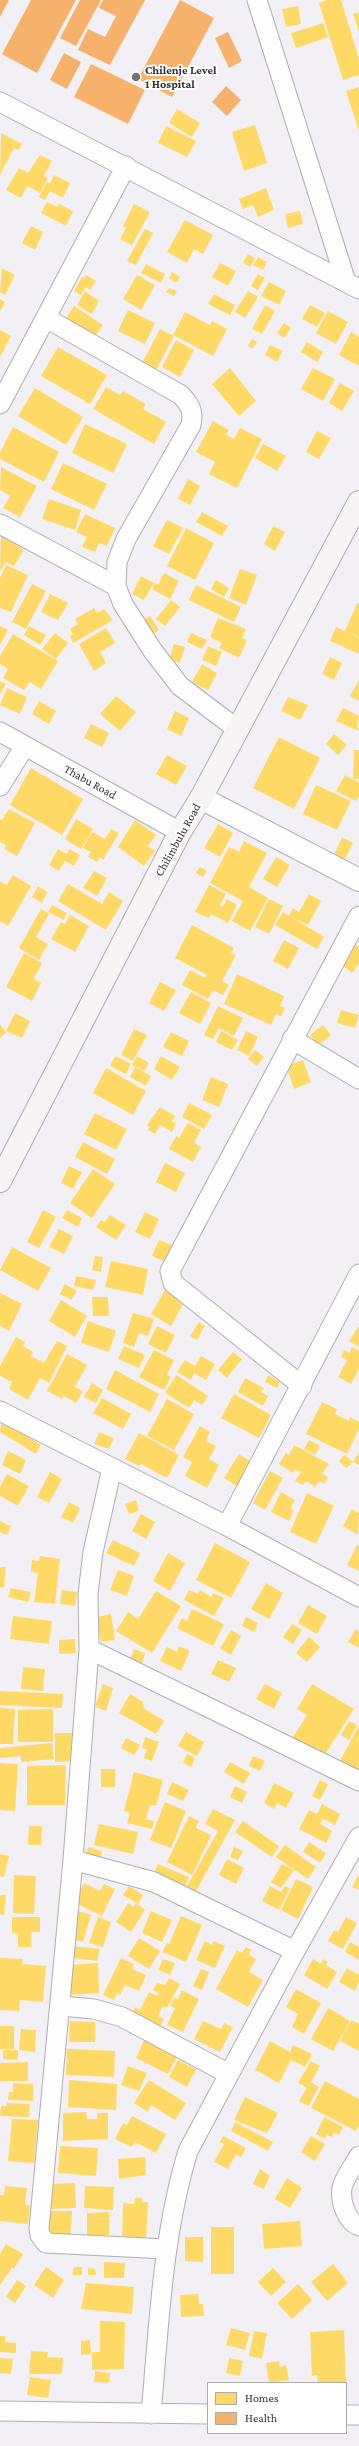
<!DOCTYPE html>
<style>
body{margin:0}
#map{position:relative;width:359px;height:2446px;overflow:hidden;background:#f2f0f4;font-family:"Crimson Pro",serif}
canvas{display:block}
.legend{position:absolute;left:207px;top:2382px;width:140px;height:52px;box-sizing:border-box;background:#fff;border:1px solid #acabac;margin:0;padding:5px 7px;list-style:none;font-size:12px;color:#2f2e30}
.legend li{display:flex;align-items:center;gap:8px;height:20px}
.legend b{width:20px;border:1px solid #acabac}
</style>
<div id="map">
<canvas width="359" height="2446"></canvas>
<ul class="legend">
<li><b style="height:11px;background:#ffd966"></b>Homes</li>
<li><b style="height:11px;background:#f6b26b"></b>Health</li>
</ul>
</div>
<script>
const g = document.querySelector('canvas').getContext('2d');
g.lineJoin = 'round';
function fill(path, color) { g.fillStyle = color; g.fill(path, 'evenodd'); }
function trace(path, color, width, dash) { g.strokeStyle = color; g.lineWidth = width; g.lineCap = dash ? 'butt' : 'round'; g.setLineDash(dash || []); g.stroke(path); }
function label(font, color, halo, rows, align = 'center') {
  g.font = font + ' "Crimson Pro",serif'; g.lineWidth = 4; g.setLineDash([]); g.textBaseline = 'middle'; g.strokeStyle = halo; g.fillStyle = color; for (const [text, x, y, turn = 0] of rows) {
    g.save(); g.translate(x, y); g.rotate((+turn || 0) * Math.PI / 180); g.textAlign = isNaN(turn) ? turn : align; if (halo) g.strokeText(text, 0, 0); g.fillText(text, 0, 0); g.restore();
  }
}
fill(new Path2D(`
 M327 0H341L359 59V75L343 80 319 3Z
 M298 6 301 24 286 27 282 9Z
 M359 12V32L353 14Z
 M323 23 328 37 296 48 291 33Z
 M359 87V131L346 91Z
 M177 109 200 123 192 137 169 123Z
 M255 125 267 163 244 171 232 132Z
 M166 126 196 141 187 157 158 143Z
 M1 133 22 144 18 150 14 148 0 175Z
 M40 155 52 161 44 176 48 178 40 193 27 186 21 198 6 190 19 168 28 173Z
 M54 175 70 183 63 198 50 191 45 200 39 197 47 182 50 183Z
 M266 188 274 210 258 217 253 205 243 209 239 199Z
 M47 202 58 207 59 204 73 211 66 226 41 213Z
 M134 204 150 212 132 245 120 239 126 228 123 226Z
 M300 211 303 224 288 228 285 214Z
 M185 220 213 235 203 254 194 249 187 263 167 252Z
 M31 226 43 232 35 250 22 243Z
 M145 229 153 233 136 265 127 261Z
 M248 254 255 258 250 267 243 263Z
 M258 257 267 262 263 270 253 265Z
 M220 263 236 271 228 286 212 277Z
 M146 264 165 274 161 283 141 273Z
 M2 268 15 275 5 295 0 292Z
 M172 272 180 277 176 283 169 278Z
 M258 274 265 278 258 290 251 286Z
 M86 275 96 281 90 290 85 287 81 295 74 291 82 277 85 278Z
 M137 275 155 285 141 310 123 299Z
 M269 282 286 291 279 305 261 296Z
 M169 288 177 291 174 296 166 292Z
 M85 291 99 301 92 314 77 305Z
 M248 291 258 297 245 318 235 312Z
 M214 294 235 305 230 315 208 304Z
 M0 299 5 302 0 312Z
 M265 305 275 311 262 334 252 329Z
 M310 305 325 313 317 327 302 319Z
 M74 306 103 325 94 338 66 318Z
 M128 310 155 323 145 344 118 331Z
 M328 311 348 322 336 344 316 333Z
 M185 312 210 325 212 321 227 329 213 356 173 335Z
 M284 323 291 328 284 338 277 333Z
 M160 329 174 336 156 370 142 363Z
 M0 330 11 336 0 357Z
 M351 332 359 337V366L339 355Z
 M252 339 257 342 252 349 248 346Z
 M176 340 194 350 180 377 162 367Z
 M307 342 323 352 317 362 301 352Z
 M270 345 283 351 277 362 265 355Z
 M58 347 107 375 90 404 41 376Z
 M230 368 256 401 239 416 212 384Z
 M313 368 335 379 323 401 301 389Z
 M340 383 354 391 342 411 329 403Z
 M106 387 120 395 123 391 146 404 143 409 166 422 154 444 93 409Z
 M35 388 83 417 66 445 18 416Z
 M213 421 229 430 226 435 234 439 240 428 262 439 237 488 209 474 215 462 196 452Z
 M85 424 127 444 113 473 72 453Z
 M13 427 59 452 44 482 0 459V453Z
 M317 431 331 438 319 459 306 452Z
 M263 444 286 456 277 471 255 458Z
 M63 463 107 484 94 510 51 489Z
 M1 467 37 486 20 517 3 508 10 496 0 490Z
 M188 479 200 486 190 505 178 499Z
 M49 499 81 510 75 530 42 519Z
 M202 512 228 526 222 536 196 522Z
 M85 514 115 528 107 546 99 543 95 552 82 547 87 537 76 532Z
 M167 520 183 528 169 554 153 546Z
 M273 526 285 532 275 551 264 544Z
 M186 528 214 543 195 580 167 566Z
 M1 535 24 550 14 566 6 562 0 571Z
 M6 565 28 575 11 612 0 608V578Z
 M240 569 257 575 246 605 229 598Z
 M164 573 179 581 170 599 152 589 155 583 158 585Z
 M141 576 154 583 144 600 132 594Z
 M216 580 229 588 224 597 211 589Z
 M32 584 46 591 26 629 12 622Z
 M196 585 241 607 234 622 189 600Z
 M50 594 68 603 58 620 41 612Z
 M171 600 180 607 165 626 156 619Z
 M357 603 359 604V637L349 633 359 638V654L330 641 336 627 345 631Z
 M94 608 97 613 104 609 113 620 73 643 70 636 73 634 70 629 78 624 75 619Z
 M150 616 159 630 150 636 141 621Z
 M218 618 246 629 242 638 247 640 239 658 219 648 222 643 210 637Z
 M0 626 8 630 0 645Z
 M29 626 46 635 40 645 24 635Z
 M106 628 115 643 100 652 106 663 94 671 79 644Z
 M55 633 68 643 56 659 42 649Z
 M191 633 207 640 202 649 187 642Z
 M13 634 58 661 41 689 30 682 24 690 3 678 8 669 0 664V656Z
 M174 644 185 647 180 663 169 660Z
 M208 646 222 652 216 666 202 660Z
 M330 657 342 663 334 680 322 674Z
 M202 664 217 673 208 690 192 682Z
 M359 680V701L350 696Z
 M0 681 6 684 0 694Z
 M7 688 27 697 20 714 0 705Z
 M116 696 136 712 120 731 100 714Z
 M288 697 308 705 300 720 281 711Z
 M39 701 56 711 49 724 32 714Z
 M343 708 359 716 357 729 359 728V731L336 721Z
 M175 711 189 718 181 736 167 729Z
 M91 724 109 733 102 747 84 738Z
 M334 734 347 745 338 755 326 744Z
 M279 737 320 758 294 809 253 788Z
 M354 750H359V779H353Z
 M167 755 187 766 176 785 156 774Z
 M31 768 83 799 62 835 10 805Z
 M345 775 359 783V796L356 801 336 791Z
 M316 785 351 801 337 830 303 814Z
 M9 809 35 823 17 856 4 849 6 845 0 842V819L2 820Z
 M76 819 93 829 81 849 65 839Z
 M135 820 156 835 148 846 155 851 144 866 118 847Z
 M218 824 233 833 220 857 204 848Z
 M111 829 119 833 103 860 100 857 97 862 88 857 91 852 83 848 92 832 105 839Z
 M342 837 353 843 344 861 334 855Z
 M244 841 267 853 249 887 268 898 250 931 232 921 243 901 210 883 229 847 239 852Z
 M58 849 67 854 69 849 80 855 74 866 65 861 59 871 49 865Z
 M276 857 290 865 277 887 263 879Z
 M200 867 207 871 203 877 196 873Z
 M94 871 107 878 97 896 83 888Z
 M13 875 31 886 8 926 0 921V881L7 885Z
 M68 884 102 904 109 892 123 901 106 930 58 901Z
 M209 885 226 894 220 905 223 907 227 899 237 905 228 923 211 914 209 918 195 912Z
 M38 886 47 892 42 903 32 897Z
 M309 894 321 901 308 925 289 916 293 908 299 912Z
 M269 899 283 906 269 934 255 927Z
 M52 905 67 913 64 920 48 912Z
 M41 909 49 914 36 937 48 944 39 960 19 948Z
 M283 912 324 937 317 949 275 925Z
 M70 915 89 926 75 952 51 939 61 922 65 924Z
 M192 925 234 948 231 953 236 955 222 981 229 985 223 995 213 990 208 999 182 985 190 970 205 978 207 975 175 958Z
 M284 940 299 948 288 969 273 961Z
 M355 944 359 947V963L352 973 340 963Z
 M24 953 42 963 34 979 41 983 32 1001 6 987Z
 M237 974 284 996 280 1006 285 1008 281 1016 276 1014 271 1025 224 1004Z
 M160 982 176 990 164 1011 149 1003Z
 M191 992 211 1003 200 1024 179 1013Z
 M218 1006 243 1018 234 1036 219 1028 213 1039 204 1035Z
 M341 1010 359 1015 355 1028 337 1023Z
 M15 1013 30 1021 22 1038 6 1031Z
 M0 1024 6 1033 0 1038Z
 M323 1025 331 1035 318 1045 310 1035Z
 M134 1029 147 1035 133 1061 121 1055Z
 M221 1031 238 1040 232 1050 216 1042Z
 M246 1031 258 1037 249 1056 237 1050Z
 M171 1032 189 1041 182 1056 163 1047Z
 M255 1050 264 1057 257 1066 248 1059Z
 M115 1056 131 1064 126 1074 110 1066Z
 M137 1056 149 1063 144 1071 132 1065Z
 M161 1056 180 1067 172 1080 154 1069Z
 M303 1060 311 1082 294 1089 286 1066Z
 M135 1067 151 1076 146 1086 130 1077Z
 M106 1068 146 1091 133 1115 93 1093Z
 M211 1077 228 1084 219 1107 202 1100Z
 M189 1103 212 1115 204 1129 182 1117Z
 M160 1107 175 1116 172 1121 176 1124 172 1132 160 1125 155 1134 148 1130 150 1127 147 1125Z
 M95 1113 127 1129 116 1150 84 1134Z
 M188 1123 201 1130 194 1143 201 1147 193 1162 169 1149 176 1136 179 1138Z
 M83 1142 115 1159 107 1174 75 1157Z
 M165 1163 185 1173 176 1192 156 1182Z
 M69 1166 82 1172 73 1189 61 1183Z
 M93 1169 115 1184 92 1218 70 1203Z
 M43 1210 56 1217 39 1248 27 1242Z
 M67 1210 82 1218 78 1227 62 1218Z
 M145 1212 159 1219 150 1239 135 1232Z
 M110 1215 126 1225 116 1240 96 1227 101 1220 105 1222Z
 M59 1229 73 1236 64 1254 49 1247Z
 M159 1240 172 1245 165 1262 152 1256Z
 M12 1247 51 1268 38 1291 0 1270Z
 M95 1256 103 1257 101 1272 92 1270Z
 M111 1261 148 1269 143 1295 105 1287Z
 M76 1276 96 1280 93 1290 74 1286Z
 M65 1284 77 1291 71 1300 60 1294Z
 M165 1290 185 1301 171 1326 151 1314Z
 M0 1293 22 1304 9 1331 0 1326Z
 M92 1297H108L109 1316H93Z
 M61 1300 87 1316 75 1337 49 1321Z
 M133 1313 154 1319 148 1336 139 1333 134 1347 123 1343Z
 M88 1321 116 1331 109 1352 81 1343Z
 M199 1322 205 1326 197 1340 190 1336Z
 M157 1326 175 1335 166 1353 148 1344Z
 M358 1327H359V1347L349 1341Z
 M16 1337 25 1342 23 1346 33 1352 31 1356 44 1363 57 1341 67 1346 49 1383 40 1378 28 1400 9 1389 12 1382 0 1376V1366Z
 M124 1346 145 1355 139 1368 118 1359Z
 M352 1347 359 1351V1369L351 1384 338 1377 347 1360 341 1357 344 1350 349 1353Z
 M154 1350 174 1360 167 1375 171 1377 164 1390 139 1377Z
 M233 1352 242 1359 227 1378 218 1370Z
 M67 1354 87 1365 75 1387 83 1391 76 1403 64 1396 62 1399 47 1391Z
 M201 1356 215 1364 206 1380 194 1373 191 1380 177 1372 185 1360 195 1366Z
 M115 1370 159 1394 150 1412 106 1389Z
 M176 1375 208 1396 202 1405 194 1400 189 1408 165 1393Z
 M268 1375 280 1382 277 1388 265 1382Z
 M245 1378 264 1388 261 1392 268 1396 263 1406 238 1392Z
 M92 1383 103 1390 96 1403 84 1397Z
 M234 1394 271 1415 259 1438 221 1418Z
 M102 1398 131 1414 123 1429 93 1413Z
 M167 1399 194 1414 174 1450 147 1436Z
 M322 1402 337 1409 335 1414 349 1421 350 1417 359 1422V1429L347 1454 306 1434Z
 M2 1421 41 1445 36 1454 0 1432Z
 M200 1426 210 1432 206 1441 216 1446 209 1459 219 1465 207 1488 185 1476 192 1462 183 1457Z
 M99 1432 114 1438 109 1449 94 1444Z
 M139 1433 179 1455 167 1478 141 1464 139 1466 125 1459Z
 M309 1440 320 1446 315 1455 304 1449Z
 M294 1445 329 1464 322 1474 328 1477 324 1484 319 1481 315 1487 306 1481 303 1485 295 1481 301 1472 295 1469 293 1473 279 1464 286 1453 289 1455Z
 M8 1451 26 1460 20 1474 2 1465Z
 M359 1452V1465L353 1462Z
 M239 1454 253 1463 238 1487 224 1478Z
 M345 1455 353 1462 346 1468 339 1461Z
 M270 1471 283 1478 265 1510 253 1503Z
 M50 1472 62 1479 49 1503 37 1497Z
 M7 1474 29 1486 18 1506 0 1496V1487Z
 M281 1492 295 1500 290 1509 294 1511 289 1521 271 1512Z
 M307 1493 334 1506 316 1544 290 1532Z
 M136 1500 139 1511 129 1514 125 1504Z
 M69 1502 80 1508 73 1523 61 1517Z
 M352 1509 359 1513 358 1535 343 1526Z
 M141 1514 155 1522 146 1539 132 1531Z
 M0 1521 11 1526 7 1535 0 1532Z
 M113 1540 140 1553 134 1566 106 1553Z
 M215 1543 250 1562 231 1598 196 1580Z
 M357 1545 359 1546V1571L347 1565Z
 M168 1553 185 1563 170 1591 153 1581Z
 M40 1556 60 1559 55 1604 34 1602 38 1573 31 1572 32 1560 39 1561Z
 M0 1567H6L4 1588 0 1587Z
 M118 1570 134 1576 127 1596 110 1590Z
 M266 1583 283 1593 269 1619 251 1609Z
 M11 1588 31 1592 28 1602 8 1597Z
 M62 1590 77 1592 75 1606 60 1604Z
 M189 1590 198 1594 200 1590 211 1597 213 1593 224 1598 214 1616 184 1600Z
 M156 1591 181 1606 152 1653 116 1631 128 1612 138 1619Z
 M308 1605 327 1616 317 1634 298 1623Z
 M192 1609 224 1624 213 1646 177 1628 182 1618 187 1621Z
 M111 1614 115 1640 101 1642 97 1617Z
 M13 1616 52 1621 49 1644 10 1639Z
 M246 1617 258 1623 254 1632 242 1626Z
 M292 1624 302 1630 293 1644 283 1637Z
 M356 1629 359 1631V1648L348 1642Z
 M231 1630 241 1636 231 1655 220 1649Z
 M309 1637 320 1647 307 1662 296 1653Z
 M75 1639 76 1653 59 1654V1640Z
 M179 1646 190 1651 181 1671 160 1661 167 1647 177 1652Z
 M134 1649 145 1653 141 1667 129 1663Z
 M218 1660 236 1668 229 1682 211 1674Z
 M23 1667 45 1669 43 1691 21 1689Z
 M103 1684 113 1688 106 1711 95 1707Z
 M265 1684 282 1693 274 1709 256 1699Z
 M312 1684 354 1709 324 1756 293 1737 307 1715 297 1709Z
 M0 1691 63 1694 62 1708 0 1705Z
 M130 1694 143 1702V1708L164 1721 156 1734 119 1713Z
 M0 1708 15 1709 13 1744H0Z
 M53 1709V1742H18V1710Z
 M349 1721 357 1725 349 1740 341 1735Z
 M359 1725V1774L339 1763Z
 M186 1732 204 1742 197 1756 178 1746Z
 M55 1733H72L73 1761 55 1762Z
 M145 1737 159 1742 152 1761 144 1758 147 1749 142 1748Z
 M126 1738 140 1745 134 1755 121 1748Z
 M52 1743 54 1759 21 1762V1756L0 1758V1748Z
 M187 1754 195 1758 191 1767 183 1763Z
 M253 1756 265 1761 260 1771 249 1766Z
 M230 1762 250 1773 244 1784 224 1772Z
 M0 1763 18 1764 15 1811 0 1810Z
 M66 1765 65 1805H27V1766Z
 M101 1769H115V1787H101Z
 M134 1772 163 1780 156 1806 150 1805 146 1819 154 1821 152 1829 127 1823 130 1813 124 1811Z
 M320 1780 328 1784 320 1800 312 1796Z
 M172 1782 189 1790 183 1801 167 1794Z
 M274 1783 294 1793 286 1808 277 1803 274 1809 264 1803Z
 M235 1786 247 1792 242 1803 230 1797Z
 M165 1802 186 1811 171 1848 150 1840Z
 M322 1804 340 1814 335 1825 323 1819 320 1824 332 1831 326 1843 299 1829 309 1810 317 1814Z
 M213 1809 235 1820 195 1893 186 1888 218 1831 205 1824Z
 M189 1816 199 1821 196 1828 211 1835 192 1875 167 1862Z
 M243 1821 279 1846 272 1857 235 1832Z
 M99 1824 138 1832 133 1854 94 1845Z
 M29 1826H42L41 1845H28Z
 M309 1842 326 1853 320 1863 303 1852Z
 M285 1845 316 1867 308 1879 276 1857Z
 M88 1847 102 1851 100 1860 85 1856Z
 M234 1847 243 1851 238 1860 230 1857Z
 M0 1854 9 1856 4 1877 0 1876Z
 M227 1859 244 1868 236 1884 219 1875Z
 M158 1864 189 1877 184 1888 153 1875Z
 M282 1864 294 1870 281 1888 271 1882Z
 M14 1875 36 1876 34 1914 13 1913Z
 M358 1876H359V1890L352 1887Z
 M296 1879 313 1887 298 1919 281 1910Z
 M84 1883 100 1891 104 1884 115 1889 102 1916 75 1903Z
 M129 1886 143 1895 138 1904 123 1895Z
 M270 1886 281 1892 285 1886 290 1888 279 1910 262 1901Z
 M0 1895H6L4 1915 0 1914Z
 M128 1903 133 1907 136 1903 145 1910 131 1932 116 1922Z
 M78 1911 91 1915 83 1942 69 1938Z
 M151 1911 172 1920 162 1942 142 1933Z
 M181 1916 202 1925 186 1962 162 1952 167 1943 169 1944Z
 M12 1917H40V1932H31V1947H18V1933H12Z
 M98 1917 111 1922 103 1947 89 1943Z
 M346 1917 357 1923 343 1949 328 1941 334 1930 338 1932Z
 M139 1938 160 1951 149 1969 128 1956Z
 M205 1941 212 1945 214 1941 225 1946 215 1968 196 1960Z
 M350 1942 359 1947V1960L345 1952Z
 M72 1946 100 1949 97 1961 71 1958Z
 M246 1947 251 1950 249 1955 256 1959 249 1972 263 1980 248 2007 216 1989 237 1950 242 1953Z
 M0 1958 23 1959 22 1964 46 1966 43 2002 20 2000 19 2011 0 2010Z
 M121 1958 134 1964 132 1969 146 1975 139 1991 125 1985 120 1995 117 1993 114 2000 103 1995Z
 M163 1959 175 1963 170 1975 158 1970Z
 M313 1959 321 1964 323 1959 328 1962 326 1965 337 1972 327 1989 304 1975Z
 M98 1963 99 1993 68 1995 67 1965Z
 M347 1968 359 1975V1982L355 1991 339 1982Z
 M201 1969 209 1972 202 1990 193 1986Z
 M169 1978 180 1984 167 2008 163 2006 158 2016 164 2019 157 2033 131 2016 135 2007 140 2010 149 1992 157 1996 158 1993 153 1990 157 1983 165 1985Z
 M296 1989 321 2003 304 2034 292 2027 298 2014 286 2007Z
 M182 1990 199 1999 183 2032 167 2025 175 2008 170 2006 174 1998 178 1999Z
 M328 2008 350 2021 333 2051 311 2039Z
 M351 2020 359 2024V2051L340 2041Z
 M70 2021 95 2022V2042H69Z
 M203 2021 221 2029 224 2023 233 2027 220 2052 194 2039Z
 M0 2026H14V2049H0Z
 M21 2029 36 2030 35 2052 19 2050Z
 M146 2036 179 2053 168 2074 136 2058Z
 M270 2041 290 2052 293 2045 312 2054 305 2067 291 2060 279 2083 255 2070Z
 M67 2049 115 2051 114 2077 66 2075Z
 M3 2050H18V2060L3 2059Z
 M178 2060 196 2069 187 2087 169 2077Z
 M311 2061 320 2066 311 2082 319 2087 308 2106 299 2101 307 2088 298 2083Z
 M28 2062V2081H0V2063Z
 M128 2066 147 2073 139 2091 121 2085Z
 M69 2080 117 2084 116 2110 68 2107Z
 M149 2080 186 2103 175 2120 151 2105 148 2112 134 2103Z
 M325 2081 359 2099V2126L356 2131 311 2108Z
 M13 2083 33 2084V2101L8 2100 9 2092H13Z
 M245 2097 278 2113 267 2133 234 2120Z
 M7 2103 30 2104 29 2117 0 2116 1 2106H7Z
 M86 2112 87 2119H97V2113H108V2139L63 2141V2113Z
 M132 2116 166 2134 156 2153 135 2142 132 2147 115 2139 123 2123 127 2125Z
 M324 2117 343 2127 339 2135 334 2132 332 2137 327 2135 325 2139 316 2134Z
 M12 2119 38 2120 34 2163 8 2161Z
 M235 2122 273 2142 268 2151 231 2131Z
 M223 2136 246 2148 241 2157 236 2154 228 2169 214 2162 224 2144 220 2142Z
 M311 2136 325 2144 315 2161 301 2152Z
 M60 2146 98 2148 96 2176 58 2173Z
 M145 2157 146 2175 119 2179 118 2159Z
 M260 2169 270 2176 264 2189 253 2184Z
 M287 2178 302 2188 290 2208 275 2199Z
 M75 2183 76 2208 51 2209 50 2184Z
 M5 2186 27 2188 25 2205H30L28 2224 0 2221V2195H4Z
 M85 2186 114 2187 113 2210 84 2208Z
 M135 2198H142V2202H148L146 2242 122 2241 123 2203 134 2204Z
 M49 2211H72L70 2237H47Z
 M109 2212V2235H87V2213Z
 M300 2221 302 2246 264 2249 262 2224Z
 M211 2227H234V2274H211Z
 M185 2237H203V2262L185 2261Z
 M6 2244 23 2254 14 2269 12 2268 0 2285V2254Z
 M104 2262 125 2263 124 2278H104Z
 M333 2264 348 2283 327 2301 311 2282Z
 M46 2267 64 2280 53 2298 34 2285Z
 M74 2267H82V2275H72Z
 M88 2268 95 2269 96 2275H88Z
 M273 2268 286 2282 271 2296 258 2282Z
 M17 2280 26 2286 15 2303 6 2297Z
 M86 2283 134 2287 132 2314 81 2309Z
 M298 2284 312 2300 292 2319 277 2303Z
 M198 2294 199 2304H203L204 2316 181 2317 180 2295Z
 M100 2321 125 2322 124 2369 92 2370V2352H100Z
 M231 2328 250 2333 245 2350 226 2345Z
 M344 2330 346 2383H318L317 2375 312 2376 310 2332Z
 M254 2331 267 2333 262 2359 249 2356Z
 M0 2336H5V2342L16 2343V2353L0 2352Z
 M90 2340 91 2354 81 2355V2341Z
 M31 2351 48 2352 47 2357 63 2358 62 2374H29Z
 M0 2358 13 2359 11 2374 0 2373Z
 M229 2358 243 2361 240 2376 226 2373Z
 M279 2361 280 2367 286 2365 289 2380 269 2383 266 2363Z
 M95 2371 110 2373 109 2383 94 2382Z
 M30 2377 51 2380 48 2398 27 2395Z`), '#ffd966');
fill(new Path2D(`
 M0 0H9L0 17Z
 M31 0H76L37 73 2 54Z
 M80 0H101L76 46 60 38Z
 M103 0H145L110 65 78 50 88 29 105 37 116 16 99 8Z
 M180 0 214 18 172 97 138 79Z
 M228 32 242 61 229 68 215 38Z
 M64 53 81 62 67 89 50 80Z
 M91 64 145 90 128 124 74 97Z
 M226 86 241 100 227 116 212 102Z`), '#f6b26b');
const minor = new Path2D(`
 M257 0 346 282
 M0 102 359 289
 M46 318 181 395C190 405 194 411 191 425L126 539 117 562 116 586 123 604 153 651 180 686 237 729
 M0 404 126 166
 M0 524 116 586
 M0 732 180 832
 M0 786 25 746
 M292 1039 359 1079
 M302 1386 173 1283 170 1271 359 916
 M0 1411 227 1526 359 1597
 M112 1468 93 1552 88 1594 89 1649 73 1860 39 2229 40 2235 46 2243 166 2249
 M227 1526 359 1274
 M89 1649 359 1781
 M73 1860 154 1882 295 1951
 M61 2006 94 2009 122 2017 229 2074
 M359 2156C354 2165 344 2178 342 2188 340 2201 346 2221 359 2226
 M0 2411 208 2414
 M151 2414C159 2326 162 2237 188 2151L295 1951 359 1837
 M346 2415H359`);
const tertiary = new Path2D(`
 M201 798 359 880`);
const secondary = new Path2D(`
 M0 1181 180 832 201 798 359 502`);
trace(minor, '#afadb0', 21);
trace(tertiary, '#afadb0', 24);
trace(secondary, '#afadb0', 24);
trace(minor, '#fdfdfd', 19);
trace(tertiary, '#fdfdfd', 22);
trace(secondary, '#f8f4f6', 22);
for (const [x, y, r, color] of [
 [136,77,5,"#737275"]
]) { const dot = new Path2D(); dot.arc(x, y, r, 0, 2 * Math.PI); g.fillStyle = color; g.fill(dot); trace(dot, '#fff', 1.5); }
label('bold 12px', '#2f2e30', '#fff', [
 ["Chilenje Level",145,70],
 ["1 Hospital",145,84]
], 'left');
label('12px', '#2f2e30', '#fff', [
 ["Thabu Road",90,782,29],
 ["Chilimbulu Road",178,840,-61]
]);
</script>
